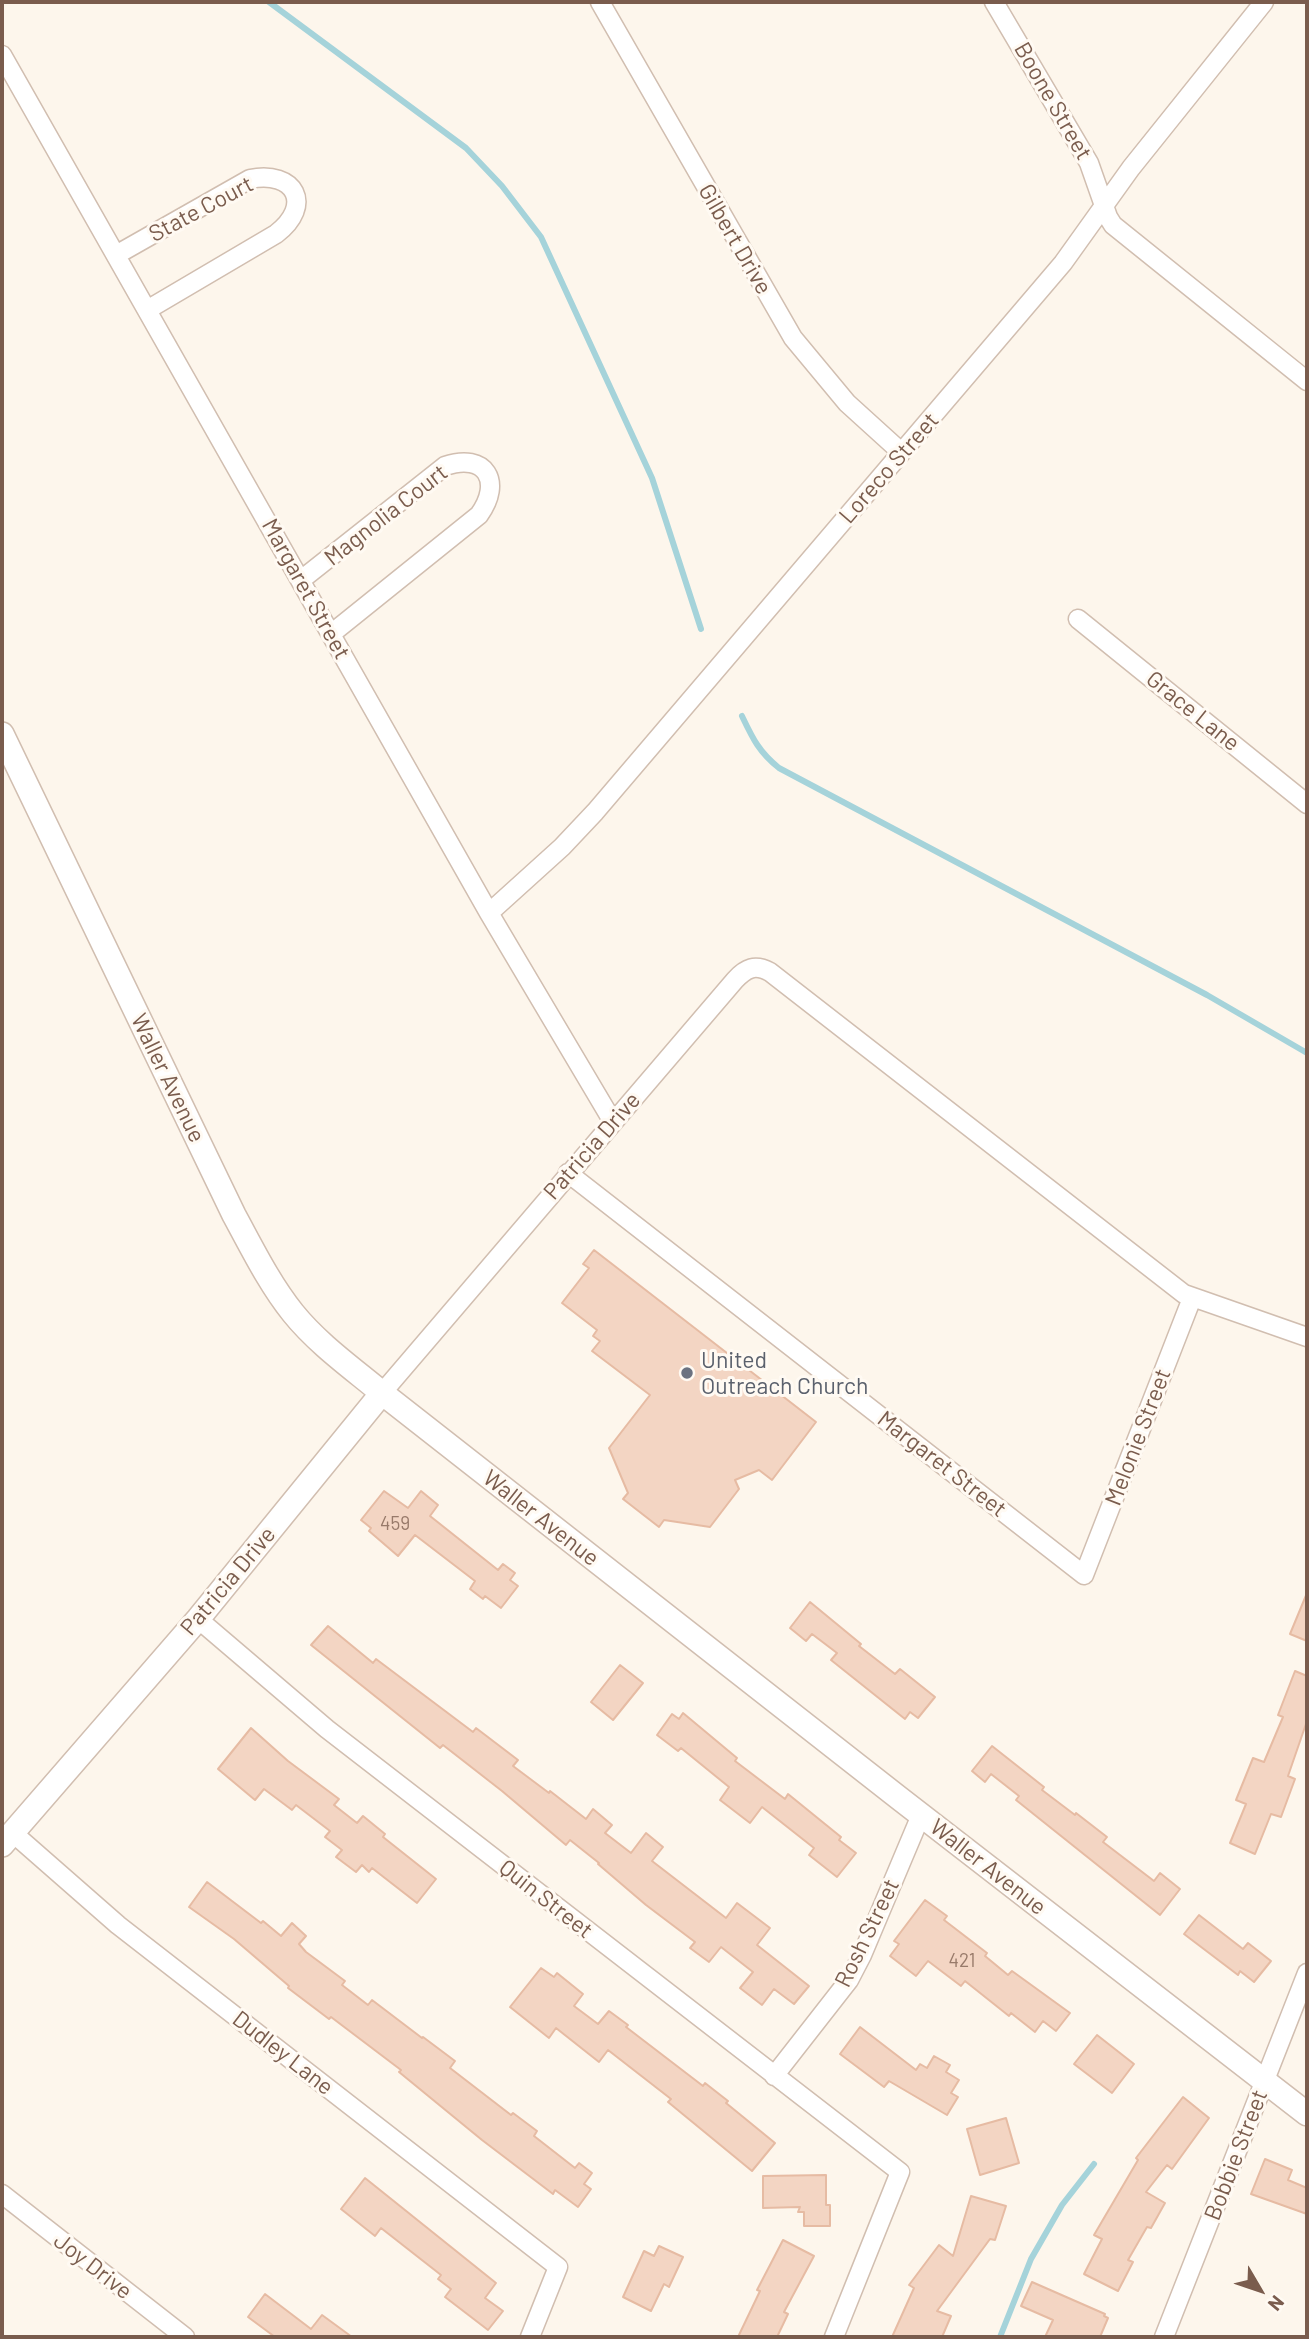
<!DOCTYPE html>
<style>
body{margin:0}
#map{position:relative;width:1309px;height:2339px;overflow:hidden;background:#fdf6ec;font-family:Barlow,sans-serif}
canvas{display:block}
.frame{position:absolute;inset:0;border:4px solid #7a5c4d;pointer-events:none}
.north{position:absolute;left:1225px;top:2255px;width:70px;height:70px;-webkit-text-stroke:5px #fffaf3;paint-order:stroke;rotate:129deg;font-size:19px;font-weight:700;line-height:28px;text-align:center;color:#7a5c4d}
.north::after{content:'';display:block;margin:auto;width:24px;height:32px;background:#7a5c4d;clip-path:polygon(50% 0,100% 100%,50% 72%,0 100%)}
</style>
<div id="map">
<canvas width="1309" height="2339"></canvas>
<div class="frame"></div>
<div class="north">N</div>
</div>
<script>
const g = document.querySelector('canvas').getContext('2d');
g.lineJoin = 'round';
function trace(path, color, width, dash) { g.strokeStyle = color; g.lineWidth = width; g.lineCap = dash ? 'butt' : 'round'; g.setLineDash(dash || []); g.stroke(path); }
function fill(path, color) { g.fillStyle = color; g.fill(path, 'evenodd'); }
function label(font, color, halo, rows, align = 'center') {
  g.font = font + ' Barlow,sans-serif'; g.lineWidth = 6; g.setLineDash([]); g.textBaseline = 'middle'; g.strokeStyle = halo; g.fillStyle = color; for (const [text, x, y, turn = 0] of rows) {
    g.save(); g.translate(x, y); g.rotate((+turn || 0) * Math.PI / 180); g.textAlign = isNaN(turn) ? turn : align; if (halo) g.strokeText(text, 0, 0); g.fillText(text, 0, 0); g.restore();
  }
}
trace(new Path2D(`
 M269 2 466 148 502 186 541 237 652 478 701 629
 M742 716C753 739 759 752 779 768L1207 995 1307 1053
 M1000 2337 1031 2259 1062 2205 1094 2164`), '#a5d3da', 6);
const building = new Path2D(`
 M594 1250 816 1422 772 1480 759 1470 735 1480 739 1489 710 1527 664 1520 659 1527 623 1499 628 1493 609 1448 650 1395 592 1351 600 1341 593 1336 597 1330 562 1303 589 1268 583 1264Z
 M384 1491 408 1508 421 1491 438 1505 430 1516 498 1570 503 1564 515 1573 510 1580 518 1586 501 1608 485 1596 483 1599 470 1589 475 1581 415 1535 398 1556 369 1531 371 1528 361 1520Z
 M1307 1593V1641L1290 1634Z
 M810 1602 861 1644 859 1646 895 1674 900 1669 935 1697 918 1718 910 1712 905 1719 831 1660 837 1653 812 1634 806 1641 790 1628Z
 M328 1626 373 1663 376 1659 473 1732 476 1728 518 1760 513 1766 549 1793 550 1791 586 1819 593 1809 612 1825 605 1833 631 1853 646 1833 663 1847 652 1861 726 1918 737 1903 770 1928 757 1945 809 1986 794 2004 774 1989 762 2005 740 1988 753 1972 721 1947 709 1962 690 1948 695 1942 646 1905 598 1864 599 1863 570 1840 566 1845 502 1791 443 1745 440 1748 311 1645Z
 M620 1665 643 1683 613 1720 591 1702Z
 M1295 1671 1307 1676V1721L1288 1776 1295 1779 1281 1817 1271 1814 1255 1854 1230 1843 1246 1804 1236 1800 1253 1758 1264 1762 1283 1717 1278 1715Z
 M683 1713 737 1758 735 1761 785 1799 788 1794 841 1837 839 1840 856 1853 837 1877 809 1855 814 1848 762 1807 750 1823 720 1800 729 1787 681 1748 678 1751 657 1735 672 1714 679 1719Z
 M251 1728 288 1761 339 1799 334 1805 357 1823 363 1816 385 1834 383 1837 436 1879 417 1903 372 1868 369 1872 362 1865 356 1872 336 1857 342 1850 325 1837 330 1831 296 1805 292 1810 264 1789 255 1800 218 1769Z
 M992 1746 1044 1787 1042 1790 1075 1815 1076 1813 1107 1837 1103 1842 1154 1881 1160 1873 1180 1889 1160 1915 1016 1800 1019 1796 991 1774 985 1782 972 1771Z
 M207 1882 261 1923 263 1921 281 1936 292 1923 306 1936 299 1944 306 1952 345 1981 342 1985 368 2005 372 2000 422 2038 423 2037 455 2061 450 2068 511 2115 513 2113 537 2131 534 2136 575 2168 579 2163 592 2173 584 2184 591 2189 578 2207 555 2190 553 2194 482 2140 399 2072 401 2070 331 2017 329 2019 288 1988 289 1986 234 1939 189 1907Z
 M925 1900 947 1916 944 1920 987 1953 985 1956 1008 1975 1012 1971 1070 2013 1056 2031 1043 2021 1035 2032 1011 2013 1009 2016 965 1981 961 1986 928 1961 916 1976 890 1956 899 1944 894 1941Z
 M1199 1915 1243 1949 1248 1943 1271 1961 1254 1982 1240 1971 1238 1975 1184 1934Z
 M541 1968 554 1977 557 1973 583 1994 574 2006 598 2024 609 2011 628 2025 626 2027 703 2086 705 2083 728 2101 726 2103 775 2143 752 2171 668 2102 671 2099 608 2050 599 2062 556 2028 549 2038 510 2007Z
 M860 2027 916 2070 920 2064 927 2068 934 2056 950 2065 946 2072 959 2080 951 2093 958 2097 947 2115 889 2081 884 2087 840 2054Z
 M1097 2035 1134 2064 1112 2093 1074 2064Z
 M1183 2097 1209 2118 1172 2169 1167 2165 1146 2192 1165 2203 1151 2228 1147 2227 1128 2260 1133 2262 1118 2291 1084 2274 1102 2239 1094 2235 1138 2160 1136 2158Z
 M1006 2118 1019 2163 980 2175 967 2129Z
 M1265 2159 1292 2170 1288 2180 1307 2188V2214L1251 2194Z
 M826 2175V2205H830V2226H804V2212H798L800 2207 763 2208V2176Z
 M365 2178 496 2283 485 2298 503 2311 488 2330 445 2297 451 2289 438 2279 441 2275 381 2228 375 2236 341 2209Z
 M971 2196 1006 2206 995 2240 990 2239 937 2311 951 2316 942 2337H892L914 2288 909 2285 939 2245 953 2256Z
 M783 2240 814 2256 784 2312 788 2314 777 2337H738L760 2291 757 2290Z
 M659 2246 683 2257 669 2287 664 2284 651 2311 623 2297 644 2251 654 2256Z
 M1032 2282 1105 2314 1104 2316 1108 2318 1100 2337H1045L1053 2320 1021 2306Z
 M265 2294 311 2329 322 2315 352 2337H275L248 2317Z`);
fill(building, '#f3d5c3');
trace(building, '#e6bba3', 2);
const minor = new Path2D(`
 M600 2 793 338 847 403 901 452
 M994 2 1089 163 1108 217 1113 225 1307 381
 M2 55 489 913 613 1122
 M116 255 250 179C295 170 314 205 276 234L147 310
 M301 580 445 466C486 452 503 482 479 515L331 634
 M1078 619 1307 804
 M489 913 562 847 595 812 1063 263 1131 168 1264 2
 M568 1173 1084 1575 1192 1298
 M382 1393 735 980C746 968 755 964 770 972L1184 1294 1307 1337
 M198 1619 327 1729 900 2172 834 2337
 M13 1833 118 1925 558 2267 530 2337
 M774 2076 849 1980 862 1955 921 1815
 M2 2194 185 2337
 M1164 2337 1307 1973`);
const tertiary = new Path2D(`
 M2 734 234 1215C252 1248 269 1283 293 1313 318 1344 352 1368 382 1393L899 1798 1307 2114
 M2 1845 198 1619 382 1393`);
trace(minor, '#d1beb0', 21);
trace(tertiary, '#d1beb0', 26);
trace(minor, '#fff', 18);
trace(tertiary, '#fff', 23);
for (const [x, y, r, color] of [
 [687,1373,7,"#6b7280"]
]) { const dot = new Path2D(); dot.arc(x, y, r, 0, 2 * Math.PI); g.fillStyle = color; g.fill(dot); trace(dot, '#fffaf3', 2.5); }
label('19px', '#987a6a', null, [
 ["459",395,1524],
 ["421",962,1961]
]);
label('23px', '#7a5c4d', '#fffaf3', [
 ["Boone Street",1053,101,60],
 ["State Court",201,209,-28],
 ["Gilbert Drive",735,239,60],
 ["Loreco Street",889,468,-49],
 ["Magnolia Court",386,515,-38],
 ["Margaret Street",306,589,61],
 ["Grace Lane",1193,711,39],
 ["Waller Avenue",168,1078,64],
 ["Patricia Drive",592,1146,-49],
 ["Melonie Street",1138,1437,-69],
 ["Margaret Street",942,1464,38],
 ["Waller Avenue",541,1518,38],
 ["Patricia Drive",228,1581,-50],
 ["Waller Avenue",988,1867,38],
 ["Quin Street",546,1899,38],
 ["Rosh Street",867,1933,-64],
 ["Dudley Lane",283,2053,38],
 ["Bobbie Street",1236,2155,-69],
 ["Joy Drive",93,2266,38]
]);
label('23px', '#5b616d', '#fffaf3', [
 ["United",701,1360],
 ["Outreach Church",701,1386]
], 'left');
</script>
